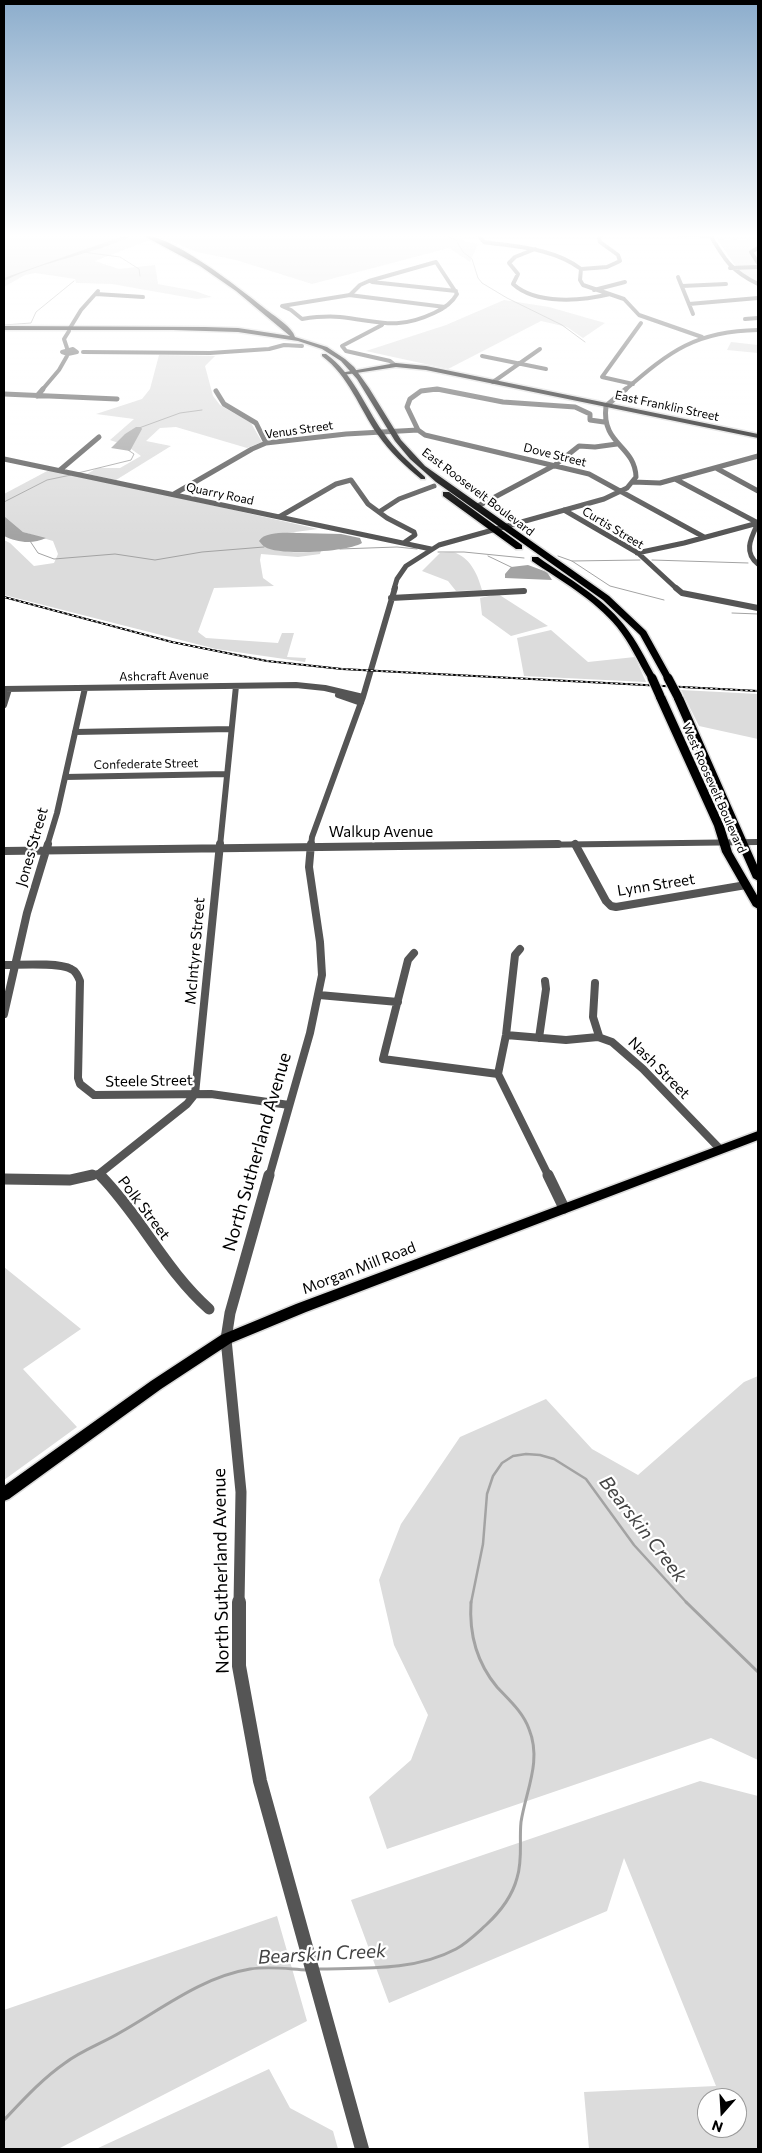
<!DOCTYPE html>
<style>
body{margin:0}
#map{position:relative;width:762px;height:2153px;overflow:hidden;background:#fff;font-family:Commissioner,sans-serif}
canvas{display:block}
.frame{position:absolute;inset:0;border:5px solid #000;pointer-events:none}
.north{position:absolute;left:697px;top:2088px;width:50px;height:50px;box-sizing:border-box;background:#fff;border:1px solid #999;border-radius:50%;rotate:199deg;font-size:14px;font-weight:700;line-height:20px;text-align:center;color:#000}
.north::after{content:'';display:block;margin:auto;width:18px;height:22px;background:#000;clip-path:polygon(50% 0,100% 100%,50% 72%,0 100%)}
</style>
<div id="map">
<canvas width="762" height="2153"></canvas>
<div class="frame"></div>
<div class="north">N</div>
</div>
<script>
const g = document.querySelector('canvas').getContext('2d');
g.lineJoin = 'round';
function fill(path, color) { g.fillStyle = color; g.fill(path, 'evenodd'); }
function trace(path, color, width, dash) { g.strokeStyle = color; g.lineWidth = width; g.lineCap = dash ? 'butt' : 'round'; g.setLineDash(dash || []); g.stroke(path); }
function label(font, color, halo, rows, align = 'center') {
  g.font = font + ' Commissioner,sans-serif'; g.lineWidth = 4.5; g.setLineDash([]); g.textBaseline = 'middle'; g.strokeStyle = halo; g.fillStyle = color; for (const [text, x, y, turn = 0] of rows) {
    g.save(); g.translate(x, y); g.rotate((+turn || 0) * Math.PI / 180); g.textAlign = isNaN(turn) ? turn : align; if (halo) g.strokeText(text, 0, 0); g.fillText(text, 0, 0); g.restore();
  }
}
fill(new Path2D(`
 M4 235H139L150 240 95 261 119 269 155 265 158 284 195 291 212 297 197 299 112 284 76 283 75 279 35 273 25 275 4 287Z
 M155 235H460L465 241 478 244 470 262 449 248 312 284 236 260 197 252Z
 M717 239 758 240V282L741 274Z
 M504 300 549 307 605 323 583 338 567 327 541 321 448 369 366 351 446 325Z
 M731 342 758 345V353L727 350Z
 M159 355 215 356 205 366 213 396 220 405 251 423 262 442 247 448 176 427 160 428 146 441 171 446 116 480 87 474 97 468H120L141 456 127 446 110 440 134 419 96 414 142 399 150 389Z
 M51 469 318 529 272 535 260 539C285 555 293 553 321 551L320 554 298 557 261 554 260 560 263 578 274 586 214 588 198 632 206 638 278 643 282 633H294L287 657 306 658 305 662 216 649 4 595V540L10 543 34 566 54 563 58 554 53 541 23 532 4 516V494Z
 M440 553C445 553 452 552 456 553 472 560 478 576 482 590L456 591 448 581 422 571Z
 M498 594 548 626 511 636 482 615 480 598Z
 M551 630 588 662 635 657 646 682 524 676 517 638Z
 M681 690 758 694V739L699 726Z
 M4 1267 81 1329 23 1369 77 1427 4 1480Z
 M758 1376V1760L711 1738 387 1849 369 1797 411 1760 428 1715 394 1645 379 1580 401 1524 460 1437 546 1399 592 1449 638 1475 744 1382Z
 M700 1781 758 1796V2149H589L584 2092 716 2086 624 1858 607 1911 389 2003 351 1900ZM707 2098H737V2128H707Z
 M277 1916 307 2021 58 2149H4V2010Z
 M269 2069 290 2108 333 2131 338 2149H96Z`), '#dcdcdc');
fill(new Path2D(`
 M126 235H134C93 255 45 260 4 281V278Z
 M136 427H141L142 429 130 451 111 448 125 434Z
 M4 516 23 532 46 538C32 545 16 542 4 536Z
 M299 533 341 534 360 538 362 543C348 552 279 556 265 547 263 546 261 543 259 541 265 531 288 533 299 533Z
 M528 565 547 572 552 580 505 578V574L511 567Z`), '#a3a3a3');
trace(new Path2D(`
 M445 235 456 240 463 252 472 259 478 278 482 283 507 298 562 325 585 342
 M83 252 120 257 139 269 140 276
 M4 325 31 323 36 312 74 281
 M139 428 180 413 202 410
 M78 473 131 460 134 454 128 450
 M4 502 47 480 71 475
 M30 541 38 553 54 559 115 554 155 560 202 552 264 547
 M340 549 397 547 417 549
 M438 552H464L524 558
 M488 556 513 568
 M558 556 572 561 610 586 664 600
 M652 560 748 563
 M572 561 640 560
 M732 613 758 614`), '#a3a3a3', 1);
trace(new Path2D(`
 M471 1603 483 1544 487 1494 493 1476 502 1463 513 1456 526 1454 540 1455 554 1459 586 1479 634 1545 687 1603`), '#a3a3a3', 2.5);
trace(new Path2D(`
 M686 1602 758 1672
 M319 1969C365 1968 415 1971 456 1949 467 1943 477 1933 486 1925 500 1912 512 1897 517 1878 523 1860 519 1841 521 1822 526 1790 542 1761 529 1729 523 1712 509 1700 497 1687 477 1663 469 1633 471 1602
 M4 2120C23 2100 42 2079 65 2063 82 2050 103 2043 121 2032 163 2008 202 1977 250 1969 270 1966 288 1969 307 1970`), '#a3a3a3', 3);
const major = new Path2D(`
 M396 363 426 366 758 434V438L426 370 396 367 343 375 340 373Z
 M758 1131V1140L306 1312 231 1343 161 1389 9 1499 4 1501V1486L151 1381 221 1335 296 1304Z`);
const highway = new Path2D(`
 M142 235C173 235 243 291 268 311 277 318 292 327 295 337L327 347 345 359 354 367 369 388 401 440 425 466 609 596 646 631 672 678 671 680H665L640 635 603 600 436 482 410 459 395 441 357 379 341 361 322 349 298 341 238 332 173 330H4V326L205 327 238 328 290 336 236 291 200 266Z
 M322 354H326C353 373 364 405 383 432 394 449 410 463 425 477V479H421C405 466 390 452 378 435 359 408 349 376 322 356Z
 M443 492H449L522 545V549H516L443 496Z
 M532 557H538C567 578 601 596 624 625 637 641 646 660 656 678L655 680H649C638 662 630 643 617 627 594 599 561 581 532 561Z
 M660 693 665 696 724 826 732 852 758 897V909L753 906 722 852 714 826 655 696Z
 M678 694 683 697 758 867V881L753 878 673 697Z`);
trace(major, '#dbdbdb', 3);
trace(highway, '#dbdbdb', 3);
trace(new Path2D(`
 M478 235 484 242C517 247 553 248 581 269L580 280 583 285 624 299 639 315 702 337
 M680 235 711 236
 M710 235C725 260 731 271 758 284
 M758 248 751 252 758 263
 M535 249 515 257 509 263 518 274 513 284C536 305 582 301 610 294
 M436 262 457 294C452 303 443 309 434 313 396 331 378 321 340 317 328 316 315 317 302 319L291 310 282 306 350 295 360 285 369 281Z
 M730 268 758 267
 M581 269 607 267 620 261 618 255 600 242 599 238 601 235
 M678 277 693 314
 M372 282 456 291
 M682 286 726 284
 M594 290 625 282
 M96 294 143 297
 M349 295 445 307
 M689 304 758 298
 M745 319 758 318
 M382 325 342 346 346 351 390 361 395 365
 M70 328 81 310 98 291
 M67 348 64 339 69 331
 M73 349 77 352 68 354 62 352Z
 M83 352 210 353 269 349 284 345 302 346
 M482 356 546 369
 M493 382 540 349
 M633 384 602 377 641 323
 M42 390 59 370 67 356
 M431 390H441
 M625 390C670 351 696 331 758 330`), '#555', 4);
trace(new Path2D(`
 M216 391 224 404 256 423 266 443
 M4 394 117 399
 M37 396 43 389
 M604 422 590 420V414L575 407 503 402 437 389 421 391 410 399 407 407 418 430 425 435 589 474 704 537
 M4 459 431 549
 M716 468 758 491
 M60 470 99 437
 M675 479 758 523C751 538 743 552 758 564
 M633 482 660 483 758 456
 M174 494 252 449 266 443 346 434 418 430
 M478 506 555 465 579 446 595 447 617 444
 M564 510 638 553 677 589
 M379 512 399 499 434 486
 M279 517 336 484 351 480 368 504 387 518 414 532 415 535 405 542
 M637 553 684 543 758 523
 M394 589 397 579 406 566 439 545 604 499 627 488 636 477C635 445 601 445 606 406L626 389`), '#555', 5);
trace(new Path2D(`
 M676 588 682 593 758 608
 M391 598 524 591
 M4 689 296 685 325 688 363 697
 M338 695 361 703
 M4 705 9 689
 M75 732 231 729
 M65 777 227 774
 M47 846 57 813 85 688
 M220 846 236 686
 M311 846 312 837 363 697 395 588
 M453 846 758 842`), '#555', 6);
trace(new Path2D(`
 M575 844 606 901 611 906 616 907 746 885
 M4 851 558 844
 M414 953 408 960 383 1059 498 1074
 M4 965C19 965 59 962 71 969 76 971 78 976 80 981L78 1078 80 1084 94 1095 211 1094 289 1105
 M595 983 593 1017 599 1036
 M319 995 398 1002
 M4 1014 27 913 48 844
 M506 1035 566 1040 598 1037 612 1042 643 1069 720 1149
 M539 1038 546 989 545 981
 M498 1074 549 1177
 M498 1074 506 1035 515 955 520 949
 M99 1174 187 1104 195 1094 220 844
 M86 1177 99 1174 102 1177
 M269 1177 310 1033 322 975 320 942 309 867 311 844`), '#555', 8);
trace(new Path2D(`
 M100 1175C141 1217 165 1270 209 1309
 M548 1175 564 1208
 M4 1179 70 1180 92 1175
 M239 1603 241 1492 226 1339 230 1313 269 1175`), '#555', 11);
trace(new Path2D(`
 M239 1602V1666L260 1781 362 2149`), '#555', 14);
fill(major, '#000');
fill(highway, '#000');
const rail = new Path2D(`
 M4 597 172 642 267 661 342 669 758 691`);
trace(rail, '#000', 2);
trace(rail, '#fff', 1, [2.5]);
const highwayBridge = new Path2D(`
 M652 678 660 696
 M668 678 678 697`);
trace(highwayBridge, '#dbdbdb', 11, []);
trace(highwayBridge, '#000', 9);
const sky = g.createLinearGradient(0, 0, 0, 536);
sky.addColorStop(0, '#8cadcc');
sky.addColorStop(0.44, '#fff');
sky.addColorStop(1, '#ffffff00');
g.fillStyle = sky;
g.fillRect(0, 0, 762, 536);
label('12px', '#000', '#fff', [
 ["East Franklin Street",667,406,12],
 ["Venus Street",299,430,-8],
 ["Dove Street",555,455,14],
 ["East Roosevelt Boulevard",478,492,37],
 ["Quarry Road",220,494,12],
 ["Curtis Street",613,528,31],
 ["Ashcraft Avenue",164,676,-1],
 ["Confederate Street",146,764,-1],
 ["West Roosevelt Boulevard",714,788,66]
]);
label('15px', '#000', '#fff', [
 ["Walkup Avenue",381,832],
 ["Jones Street",32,847,-74],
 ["Lynn Street",656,885,-9],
 ["McIntyre Street",195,951,-85],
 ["Nash Street",659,1068,45],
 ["Steele Street",149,1081,-1],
 ["Polk Street",144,1208,53],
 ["Morgan Mill Road",359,1268,-21]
]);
label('18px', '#000', '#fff', [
 ["North Sutherland Avenue",257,1152,-74],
 ["North Sutherland Avenue",221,1571,-91]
]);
label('italic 19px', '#444', '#fff', [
 ["Bearskin Creek",643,1529,52],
 ["Bearskin Creek",322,1954,-3]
]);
</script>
